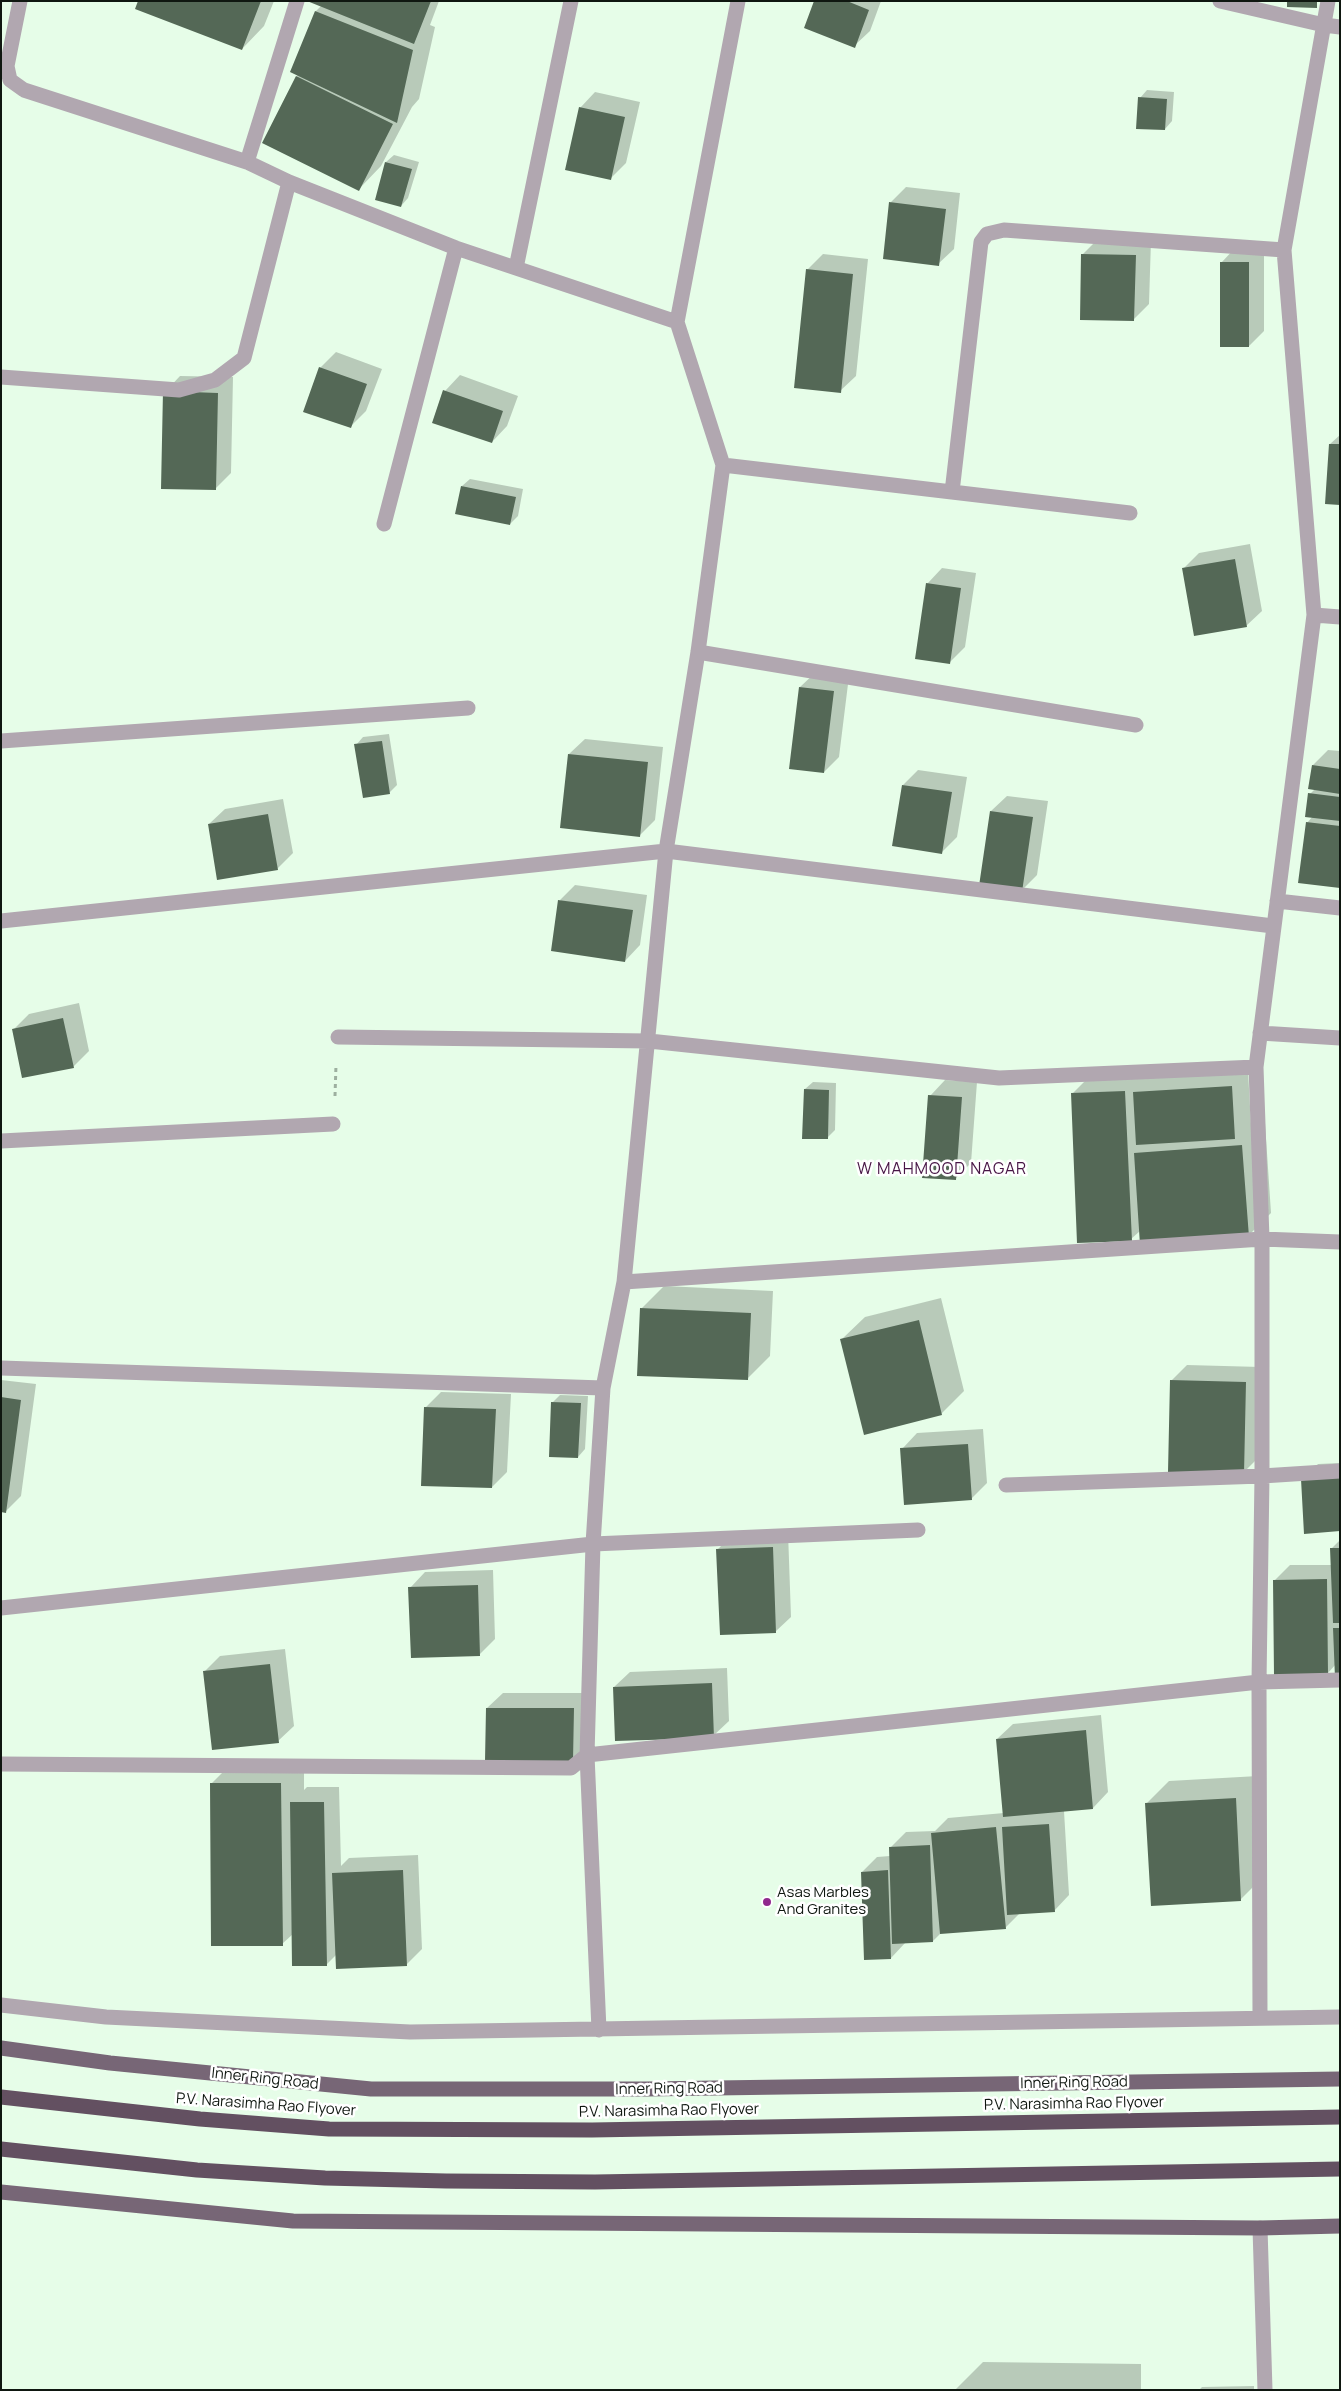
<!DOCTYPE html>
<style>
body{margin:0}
#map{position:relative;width:1341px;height:2391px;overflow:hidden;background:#e6fde8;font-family:Manrope,sans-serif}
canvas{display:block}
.frame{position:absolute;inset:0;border:2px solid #0f1710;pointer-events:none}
</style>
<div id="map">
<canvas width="1341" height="2391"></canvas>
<div class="frame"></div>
</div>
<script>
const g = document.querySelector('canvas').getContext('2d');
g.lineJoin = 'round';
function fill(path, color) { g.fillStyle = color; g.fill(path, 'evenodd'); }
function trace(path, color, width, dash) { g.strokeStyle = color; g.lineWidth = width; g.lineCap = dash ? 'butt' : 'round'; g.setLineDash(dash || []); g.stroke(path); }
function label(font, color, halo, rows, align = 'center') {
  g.font = font + ' Manrope,sans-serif'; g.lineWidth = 5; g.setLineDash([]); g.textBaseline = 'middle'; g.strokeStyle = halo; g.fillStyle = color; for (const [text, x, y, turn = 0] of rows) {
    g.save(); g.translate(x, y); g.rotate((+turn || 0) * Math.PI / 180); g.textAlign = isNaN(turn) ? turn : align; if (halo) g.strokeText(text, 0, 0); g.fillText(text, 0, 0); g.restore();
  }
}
fill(new Path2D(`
 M139 1H274L264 26 242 49Z
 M311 1H439L430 25 435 27 419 99 412 107 381 166 359 189 297 76 316 11 321 6Z
 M815 1H881L870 31 854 46Z
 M1147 90 1174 92 1172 121 1165 129 1140 98Z
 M595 92 640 102 626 163 610 179 580 108Z
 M394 155 419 162 408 198 401 206 376 199 386 162Z
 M906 187 960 193 954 249 938 264 884 258 891 202Z
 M1098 239 1151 240 1149 304 1134 319 1082 255Z
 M1236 247H1264V331L1249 346 1221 263Z
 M823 254 868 259 856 376 840 391 807 270Z
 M336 352 382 369 366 411 350 427 320 368Z
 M460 375 518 396 507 426 492 442 445 391Z
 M180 376 233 377 231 473 215 489 165 392Z
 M1340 435V504L1330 444Z
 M470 479 523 489 518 516 510 524 462 486Z
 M1250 544 1262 611 1246 626 1183 569 1199 553Z
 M942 568 976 573 965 647 949 663 927 584Z
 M816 672 849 676 839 757 824 772 800 687Z
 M389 734 397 785 389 793 356 745 363 737Z
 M585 739 663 747 655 820 640 835 569 754Z
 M1328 750 1340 751V887L1307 823 1313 816 1310 794 1315 789 1313 765Z
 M918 770 967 777 957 837 941 853 903 785Z
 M1007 796 1048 801 1037 875 1022 890 980 885 991 811Z
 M283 799 293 853 277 869 209 824 225 809Z
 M575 885 647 895 640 945 625 961 560 900Z
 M79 1003 89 1051 73 1067 14 1029 29 1014Z
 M1095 1071H1248L1251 1124 1265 1123 1271 1213 1248 1236 1140 1231 1131 1239 1072 1094Z
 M945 1080 977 1082 971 1163 955 1179 930 1096Z
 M813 1082 836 1083 835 1130 827 1138 805 1089Z
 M664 1286 773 1291 770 1356 747 1379 641 1309Z
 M941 1298 964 1391 941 1414 842 1339 865 1317Z
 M1187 1365 1261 1367 1259 1457 1243 1473 1171 1381Z
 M1 1380 36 1384 21 1496 5 1512 1 1511Z
 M441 1392 511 1394 507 1472 492 1487 426 1407Z
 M560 1395 588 1396 585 1449 578 1457 552 1403Z
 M983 1429 987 1483 971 1499 902 1449 917 1433Z
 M1340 1463V1530L1303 1479 1318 1464Z
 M788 1532 791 1617 775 1632 718 1549 733 1534Z
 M1340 1540V1677L1336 1664 1328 1673 1274 1581 1290 1565H1332L1331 1549Z
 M493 1570 495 1639 479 1655 410 1588 425 1572Z
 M285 1649 294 1726 278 1741 204 1672 220 1656Z
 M727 1668 729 1721 713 1736 614 1687 630 1672Z
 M503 1693H589L588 1744 573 1760 487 1708Z
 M1101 1715 1108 1792 1093 1808 1064 1811 1069 1895 1054 1911 1020 1913 1005 1928 941 1933 933 1941 906 1942 891 1958 862 1872 877 1857 890 1856V1848L906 1832 935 1831 948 1818 1004 1813 997 1739 1013 1724Z
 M304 1760V1790L307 1787H339L341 1866 349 1858 418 1855 422 1949 406 1965 336 1955 326 1965 293 1934 282 1944 211 1784 234 1761Z
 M1258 1776 1263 1877 1240 1900 1146 1804 1169 1781Z
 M983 2362 1141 2364V2390H955Z
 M1254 2386V2390H1199L1202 2387Z`), '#0003');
fill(new Path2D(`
 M138 1H261L242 50 135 9Z
 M307 1H431L414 44Z
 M814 1H847L869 10 855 48 804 28Z
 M1287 1H1317V8L1287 7Z
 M315 11 413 50 397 123 290 72Z
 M296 76 393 124 359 191 262 143Z
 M1138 97 1167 99 1165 130 1136 129Z
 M579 107 625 117 611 180 565 170Z
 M385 162 412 169 401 207 375 200Z
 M889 202 946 209 939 266 883 259Z
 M1081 254 1136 255 1134 321 1080 320Z
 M1220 262H1249V347H1220Z
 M806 269 853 274 841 393 794 388Z
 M319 367 367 384 351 428 303 412Z
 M443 390 503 411 492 443 432 423Z
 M163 391 218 393 216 490 161 489Z
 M1329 444H1340V505L1325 504Z
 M461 486 516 497 510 525 455 514Z
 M1235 559 1247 627 1194 636 1182 568Z
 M926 583 961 588 950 664 915 659Z
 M799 687 834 691 824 773 789 769Z
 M382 741 390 794 363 798 354 744Z
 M568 754 648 762 640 837 560 828Z
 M1312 765 1340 769V794L1308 789Z
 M902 785 952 792 942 854 892 846Z
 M1308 793 1340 797V821L1305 817Z
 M990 811 1033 817 1022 892 979 886Z
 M268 814 278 870 217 880 208 824Z
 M1306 822 1340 826V888L1298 883Z
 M558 900 633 910 625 962 551 951Z
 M63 1018 74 1068 22 1078 12 1029Z
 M1232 1086 1235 1139 1136 1145 1133 1092Z
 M804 1089 829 1090 828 1139H802Z
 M1125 1091 1132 1241 1077 1243 1071 1093Z
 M928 1095 962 1097 956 1180 922 1178Z
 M1242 1145 1249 1237 1140 1245 1134 1153Z
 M640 1308 751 1313 748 1380 637 1376Z
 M919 1320 942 1415 864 1435 840 1339Z
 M1170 1380 1246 1382 1244 1474 1168 1472Z
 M1 1397 21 1400 6 1513 1 1512Z
 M551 1402 581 1403 578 1458 549 1457Z
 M424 1407 496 1409 492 1488 421 1486Z
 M968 1444 972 1500 904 1505 900 1448Z
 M1340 1477V1531L1304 1534 1301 1479Z
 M773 1547 776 1633 720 1635 716 1549Z
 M1330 1548H1340V1623H1333Z
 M1327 1579 1328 1674 1274 1675 1273 1580Z
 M478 1585 480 1656 411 1658 408 1587Z
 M1333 1628H1340V1678H1335Z
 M270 1664 279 1743 212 1750 203 1671Z
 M712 1683 714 1738 615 1741 613 1687Z
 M486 1708H574L573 1761H485Z
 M1086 1730 1093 1809 1003 1817 996 1739Z
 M210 1783H281L283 1946H211Z
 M1236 1798 1241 1901 1151 1906 1145 1803Z
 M290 1802H324L327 1966H292Z
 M1049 1824 1055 1912 1007 1915 1002 1827Z
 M996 1827 1006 1929 940 1934 931 1833Z
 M930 1845 933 1942 892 1944 889 1847Z
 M403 1870 407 1966 336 1969 332 1873Z
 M888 1870 891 1959 864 1960 861 1872Z`), '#546856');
trace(new Path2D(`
 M335 1096 336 1065`), '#9daf9f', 3, [4, 4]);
trace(new Path2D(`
 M1260 2228 1265 2390`), '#b1a7b0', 15);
trace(new Path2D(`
 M20 1 7 66 10 80 24 90 247 162 289 182 456 248 677 322 723 465 698 652 666 851 624 1282 603 1388 593 1544 587 1755 599 2030
 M1220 1 1324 25 1340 27
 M247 162 297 1
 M516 268 571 1
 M677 322 738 1
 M1 377 179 390 215 380 244 358 289 182
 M723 465 1130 513
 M952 492 981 242 987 234 1004 230 1284 250
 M384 524 456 248
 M1314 615 1340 617
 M698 652 1136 725
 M1 741 468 708
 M1277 901 1340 908
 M1 921 666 851 1273 926
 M1260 1033 1340 1038
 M338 1037 649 1041 999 1078 1256 1067
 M1 1141 333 1124
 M624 1282 1262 1239 1340 1242
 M1 1368 603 1388
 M1006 1485 1262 1476 1340 1471
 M1 1608 593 1544 918 1530
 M1 1764 571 1768 587 1755 1259 1682 1340 1680
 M1 2005 106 2017 410 2032 1340 2017
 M1260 2017 1259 1682 1262 1476V1239L1256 1067 1314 615 1284 250 1328 1`), '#b1a7b0', 15);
trace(new Path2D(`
 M1 2048 110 2063 371 2089H646L1340 2079
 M1 2192 293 2221 1260 2228 1340 2226`), '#776676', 15);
trace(new Path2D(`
 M1 2097 200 2119 329 2129 592 2130 1340 2117
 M1 2149 197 2170 325 2178 446 2181 595 2182 1340 2169`), '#635061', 15);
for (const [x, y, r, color] of [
 [767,1902,5,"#90298d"]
]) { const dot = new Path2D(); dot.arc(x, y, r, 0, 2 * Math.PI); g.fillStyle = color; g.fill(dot); trace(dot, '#fff', 2); }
label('15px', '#0f1710', '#fff', [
 ["Asas Marbles",777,1893],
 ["And Granites",777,1910]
], 'left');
label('15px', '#0f1710', '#fff', [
 ["Inner Ring Road",265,2079,6],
 ["Inner Ring Road",1074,2083,-1],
 ["Inner Ring Road",669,2089,-1],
 ["P.V. Narasimha Rao Flyover",1074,2104,-1],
 ["P.V. Narasimha Rao Flyover",266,2105,4],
 ["P.V. Narasimha Rao Flyover",669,2111,-1]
]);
g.letterSpacing = '1px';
label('16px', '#471545', '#fff', [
 ["W MAHMOOD NAGAR",942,1170]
]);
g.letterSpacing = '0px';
</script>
